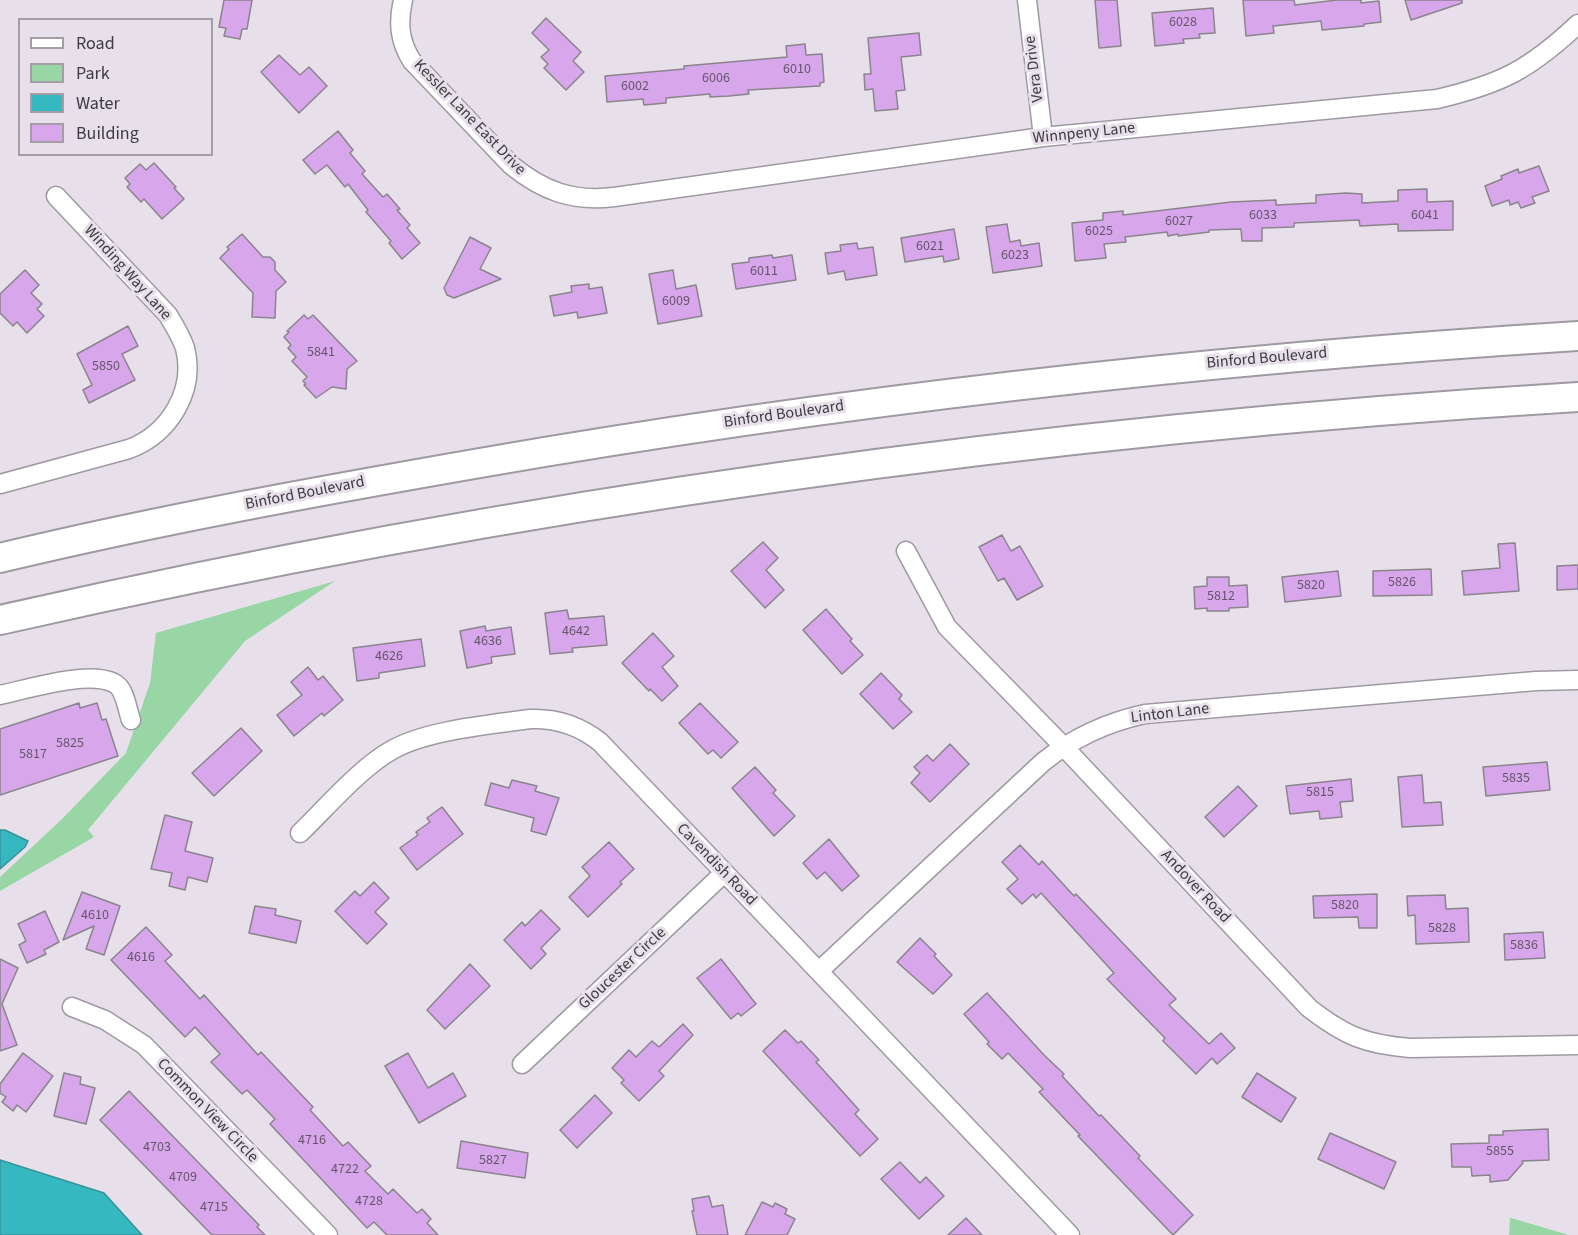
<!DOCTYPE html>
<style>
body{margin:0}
#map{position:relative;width:1578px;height:1235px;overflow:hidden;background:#e7e0ea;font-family:"Source Sans 3",sans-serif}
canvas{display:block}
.legend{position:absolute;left:18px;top:18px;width:195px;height:138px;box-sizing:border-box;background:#e7e0ea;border:2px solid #a39ea6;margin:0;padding:8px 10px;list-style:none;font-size:18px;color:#3e3b3f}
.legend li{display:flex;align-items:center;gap:12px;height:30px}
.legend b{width:30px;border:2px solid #a39ea6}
</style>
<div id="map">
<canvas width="1578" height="1235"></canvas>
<ul class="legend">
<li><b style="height:8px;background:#fff"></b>Road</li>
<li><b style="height:16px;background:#99d6a5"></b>Park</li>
<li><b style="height:16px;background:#35b8c0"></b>Water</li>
<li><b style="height:16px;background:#d8a6eb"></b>Building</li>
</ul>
</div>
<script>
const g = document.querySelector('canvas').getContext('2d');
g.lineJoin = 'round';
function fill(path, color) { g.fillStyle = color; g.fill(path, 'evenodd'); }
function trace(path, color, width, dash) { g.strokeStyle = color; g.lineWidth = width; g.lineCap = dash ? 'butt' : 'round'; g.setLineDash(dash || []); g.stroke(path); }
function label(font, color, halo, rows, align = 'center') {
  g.font = font + ' "Source Sans 3",sans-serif'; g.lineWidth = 6; g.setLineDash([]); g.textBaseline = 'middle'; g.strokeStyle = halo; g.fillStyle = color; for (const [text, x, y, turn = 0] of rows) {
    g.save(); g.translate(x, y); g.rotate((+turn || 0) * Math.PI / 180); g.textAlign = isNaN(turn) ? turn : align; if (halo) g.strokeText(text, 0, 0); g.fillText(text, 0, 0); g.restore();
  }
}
fill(new Path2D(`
 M335 581 245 641 88 830 94 837 0 891V877L62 819 126 753 150 683 156 633Z
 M1510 1218H1511L1569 1235H1509Z`), '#99d6a5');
const water = new Path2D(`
 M0 830H5L28 841 25 847 0 869Z
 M0 1160 104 1193 142 1235H0Z`);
fill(water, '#35b8c0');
trace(water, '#389299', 1.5);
const building = new Path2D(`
 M224 0H252L247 29H242L240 39 224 36 226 28 219 27Z
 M1095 0H1117L1121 46 1099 48Z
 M1243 0H1294L1295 5 1337 0H1361V3L1379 1 1381 22 1364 24V26L1322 30 1321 21 1273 26 1274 33 1246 36Z
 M1405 0H1462V3L1411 20Z
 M1213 8 1215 33 1199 34 1200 38 1183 39 1184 43 1155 46 1152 13Z
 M546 18 581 52 573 61 584 72 566 90 544 68 548 64 541 57 549 50 532 33Z
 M919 33 921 55 901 57 905 90 896 91 898 109 875 111 873 89 865 90 864 74H871L868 38Z
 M805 44 806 55 822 54 824 82 820 83V86L748 90 749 94 729 96 710 97V94L666 98V103L644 105 643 99 607 102 605 76 684 69V66L787 57 786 46Z
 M279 55 300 75 309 67 327 86 299 113 261 72Z
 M338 131 353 150 350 153 365 171 362 174 383 197 387 194 400 209 397 210 410 225 407 228 420 243 402 259 389 243 391 241 366 212 368 210 348 184 345 187 327 165 315 174 303 160Z
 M154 163 176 187 174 188 184 199 162 219 144 199 141 202 127 187 130 184 125 178 140 164 146 170Z
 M1539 166 1549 191 1532 197 1535 203 1521 208 1518 202 1510 205 1509 200 1492 206 1485 186 1502 179 1501 176 1518 169 1519 173Z
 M1427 189V202L1453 201V230L1398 231V224L1360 226 1359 220 1294 223V227L1262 228V241H1242L1241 229 1209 230V232L1178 236V234L1168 236 1167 232 1125 237 1126 242 1104 244 1106 258 1075 261 1072 223 1103 220V213L1123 211V215L1231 202 1276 200V205L1316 203V195L1346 193 1362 194V203L1398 201V190Z
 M1007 224 1010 242 1020 240 1021 246 1039 243 1042 266 993 273 986 227Z
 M954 229 959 259 944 262 943 256 905 262 901 238Z
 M242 234 263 257H270L275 262V270L286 282 276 291 275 318 252 317 253 293 220 258 229 249 227 247Z
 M470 237 491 248 480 269 501 279 454 298 447 295 444 288Z
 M857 243 858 249 873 247 877 275 846 280 844 271 828 274 825 253 841 251 840 245Z
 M772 255 773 258 792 255 796 280 736 289 732 264 749 262V258Z
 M25 270 39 285 31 293 42 304 37 309 44 316 27 333 17 322 13 326 0 313V294Z
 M673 270 676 289 696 285 702 316 658 324 649 274Z
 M589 284V289L602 287 607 313 578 318 577 312 554 316 550 296 572 292 571 286Z
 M304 315 308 319 313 315 357 361 347 369 346 389 332 387 316 398 304 385 306 384 303 381 307 377 292 361 296 357 288 348 291 345 284 337 289 332 287 331Z
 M128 326 138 346 122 354 135 380 89 403 83 390 92 385 77 354Z
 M1002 535 1011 551 1020 546 1043 586 1017 600 1004 578 998 581 979 547Z
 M763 542 778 558 766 570 784 590 765 608 731 571Z
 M1515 543 1519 591 1464 595 1462 571 1500 568 1498 544Z
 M1578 565V589L1557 590V566Z
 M1431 569 1432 595 1373 596V571Z
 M1338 571 1341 596 1285 602 1282 577Z
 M1207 577H1229V586L1247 585 1248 607 1229 608V611H1207V608L1195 609 1194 587 1207 586Z
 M826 609 852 639 850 641 863 655 842 674 803 630Z
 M567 610 569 619 604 616 607 645 572 648 573 652 550 654 545 613Z
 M485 626 486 631 511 627 515 654 491 657 492 663 467 668 460 631Z
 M653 633 674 656 662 667 678 686 662 701 650 689 649 691 622 663Z
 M421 639 425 666 379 673V678L357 681 353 648Z
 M308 667 318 680 323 676 343 700 324 716 322 713 294 736 277 715 302 695 291 682Z
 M881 673 902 695 899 699 912 712 893 729 860 694Z
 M79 703 80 708 97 703 102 720 106 719 118 756 0 795V729Z
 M700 703 738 742 721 758 713 750 708 754 679 723Z
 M241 728 262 751 214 796 192 773Z
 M950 744 969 764 930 802 911 783 920 773 914 767 927 755 933 761Z
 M1547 762 1550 790 1486 796 1483 767Z
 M755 767 776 790 773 793 795 816 774 836 732 788Z
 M1422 775 1424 803 1441 802 1443 825 1402 827 1398 777Z
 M1351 779 1353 801 1340 802 1342 817 1320 819 1319 811 1290 814 1286 786Z
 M512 780 537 786 535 791 559 798 546 835 531 831 534 818 485 805 491 783 509 788Z
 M1238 786 1257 806 1224 837 1205 817Z
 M442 807 463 834 417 870 400 848 418 835 416 832 430 822 427 818Z
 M165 815 192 822 185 851 213 858 207 882 188 877 185 890 169 886 172 873 151 869Z
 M829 839 859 876 842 891 825 872 817 879 803 863Z
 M609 842 634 869 620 882 622 884 588 917 569 897 590 876 582 867Z
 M1020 845 1039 865 1042 861 1074 896 1076 894 1176 999 1169 1005 1209 1044 1221 1033 1235 1048 1217 1064 1212 1058 1196 1074 1163 1041 1165 1038 1107 979 1114 973 1041 893 1036 898 1033 894 1022 904 1007 889 1018 879 1002 862Z
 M374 882 389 898 375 912 387 924 367 944 335 911 355 891 360 896Z
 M82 892 120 906 104 955 86 949 94 926 63 940Z
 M1377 894V928H1359L1358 917 1314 918 1313 896Z
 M1445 895 1446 909 1468 908 1469 942 1416 944 1415 915 1408 916 1407 896Z
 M255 906 276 909 275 915 301 921 296 943 249 933Z
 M541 910 560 929 541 948 546 954 531 969 504 940 522 922 525 926Z
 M45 911 59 942 44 950 46 954 27 963 19 945 26 941 18 924Z
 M146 927 172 955 165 961 200 999 204 995 258 1055 261 1052 313 1107 310 1110 343 1146 348 1142 371 1166 365 1171 388 1194 393 1189 417 1213 422 1209 431 1219 427 1223 438 1235H387L374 1222 367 1228 270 1124 275 1119 247 1090 242 1094 211 1062 220 1054 195 1027 185 1037 111 960Z
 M1543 932 1545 958 1505 960 1504 934Z
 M920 938 936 954 934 956 952 975 933 994 897 962Z
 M0 959 18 968 2 1004 17 1045 0 1051Z
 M721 959 756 1004 741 1016 738 1013 731 1019 697 978Z
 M470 964 490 986 445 1029 427 1010Z
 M987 993 1044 1055 1064 1074 1062 1076 1099 1116 1101 1115 1140 1156 1138 1158 1193 1215 1173 1235 1078 1136 1080 1135 1039 1092 1043 1089 1008 1053 1002 1059 987 1044 989 1042 964 1014Z
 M683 1024 693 1035 659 1071 664 1076 639 1101 621 1083 624 1080 612 1068 629 1050 636 1057 652 1041 659 1047Z
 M785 1030 798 1043 801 1041 819 1060 816 1062 859 1110 855 1114 878 1139 860 1156 763 1051Z
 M23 1053 53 1076 26 1112 17 1105 13 1111 2 1102 6 1097 0 1093V1084Z
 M408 1053 428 1088 453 1073 466 1096 419 1123 385 1066Z
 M64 1073 81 1077 80 1084 95 1088 86 1124 54 1116Z
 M1257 1073 1296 1098 1281 1122 1242 1097Z
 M129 1091 259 1225 257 1227 265 1235H212L100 1120Z
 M595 1095 612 1113 577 1148 560 1130Z
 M1548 1129 1549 1160 1522 1161 1523 1163 1508 1180 1490 1182V1175L1472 1176 1471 1167H1452L1451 1144 1489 1143V1135H1503V1131Z
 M1330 1133 1396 1162 1384 1189 1318 1159Z
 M461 1141 528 1153 525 1178 457 1168Z
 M900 1162 920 1183 926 1177 944 1196 919 1219 881 1179Z
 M709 1196 712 1207 723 1205 728 1235H697L692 1211H694L692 1199Z
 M762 1202 773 1207 775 1203 787 1209 785 1214 795 1219 787 1235H745Z
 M966 1218 982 1235H948Z`);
fill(building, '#d8a6eb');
trace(building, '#8a848c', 1.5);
const minor = new Path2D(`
 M403 0C398 22 399 41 412 61L511 165C543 191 572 202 614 197L1043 137 1437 99C1501 84 1529 70 1578 24
 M1027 0 1043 137
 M0 484 129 449C169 434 196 391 185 348 181 336 174 325 168 315L56 196
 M906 551 947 627 1064 747 1309 1008C1345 1036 1365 1044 1410 1048L1578 1045
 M0 695C28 689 88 670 114 683 125 688 127 709 131 720
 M300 833C326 808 361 767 392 750 427 730 489 725 530 719 556 718 580 726 600 742L1070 1235
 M819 971 1043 762C1073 738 1108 722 1145 714L1536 681 1578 680
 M72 1007 105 1020 144 1045 328 1235
 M522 1064 724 873`);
const primary = new Path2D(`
 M0 558C158 520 319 491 480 463 843 400 1210 359 1578 336
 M0 620C516 503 1050 429 1578 397`);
trace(minor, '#9f99a2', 21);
trace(primary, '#9f99a2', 32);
trace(minor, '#fff', 18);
trace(primary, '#fff', 28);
label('14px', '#64566a', null, [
 ["6028",1183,23],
 ["6010",797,70],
 ["6006",716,79],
 ["6002",635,87],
 ["6033",1263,216],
 ["6041",1425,216],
 ["6027",1179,222],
 ["6025",1099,232],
 ["6021",930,247],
 ["6023",1015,256],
 ["6011",764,272],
 ["6009",676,302],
 ["5841",321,353],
 ["5850",106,367],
 ["5826",1402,583],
 ["5820",1311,586],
 ["5812",1221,597],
 ["4642",576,632],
 ["4636",488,642],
 ["4626",389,657],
 ["5825",70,744],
 ["5817",33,755],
 ["5835",1516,779],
 ["5815",1320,793],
 ["5820",1345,906],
 ["4610",95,916],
 ["5828",1442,929],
 ["5836",1524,946],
 ["4616",141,958],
 ["4716",312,1141],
 ["4703",157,1148],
 ["5855",1500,1152],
 ["5827",493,1161],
 ["4722",345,1170],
 ["4709",183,1178],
 ["4728",369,1202],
 ["4715",214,1208]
]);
label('16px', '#3e3b3f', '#e7e0ea', [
 ["Vera Drive",1035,69,-97],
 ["Kessler Lane East Drive",469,118,46],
 ["Winnpeny Lane",1084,134,-6],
 ["Winding Way Lane",127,273,48],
 ["Binford Boulevard",1267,359,-5],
 ["Binford Boulevard",784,415,-8],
 ["Binford Boulevard",305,494,-11],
 ["Linton Lane",1170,714,-7],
 ["Cavendish Road",716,865,46],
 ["Andover Road",1195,887,47],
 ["Gloucester Circle",623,969,-43],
 ["Common View Circle",207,1111,46]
]);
</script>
